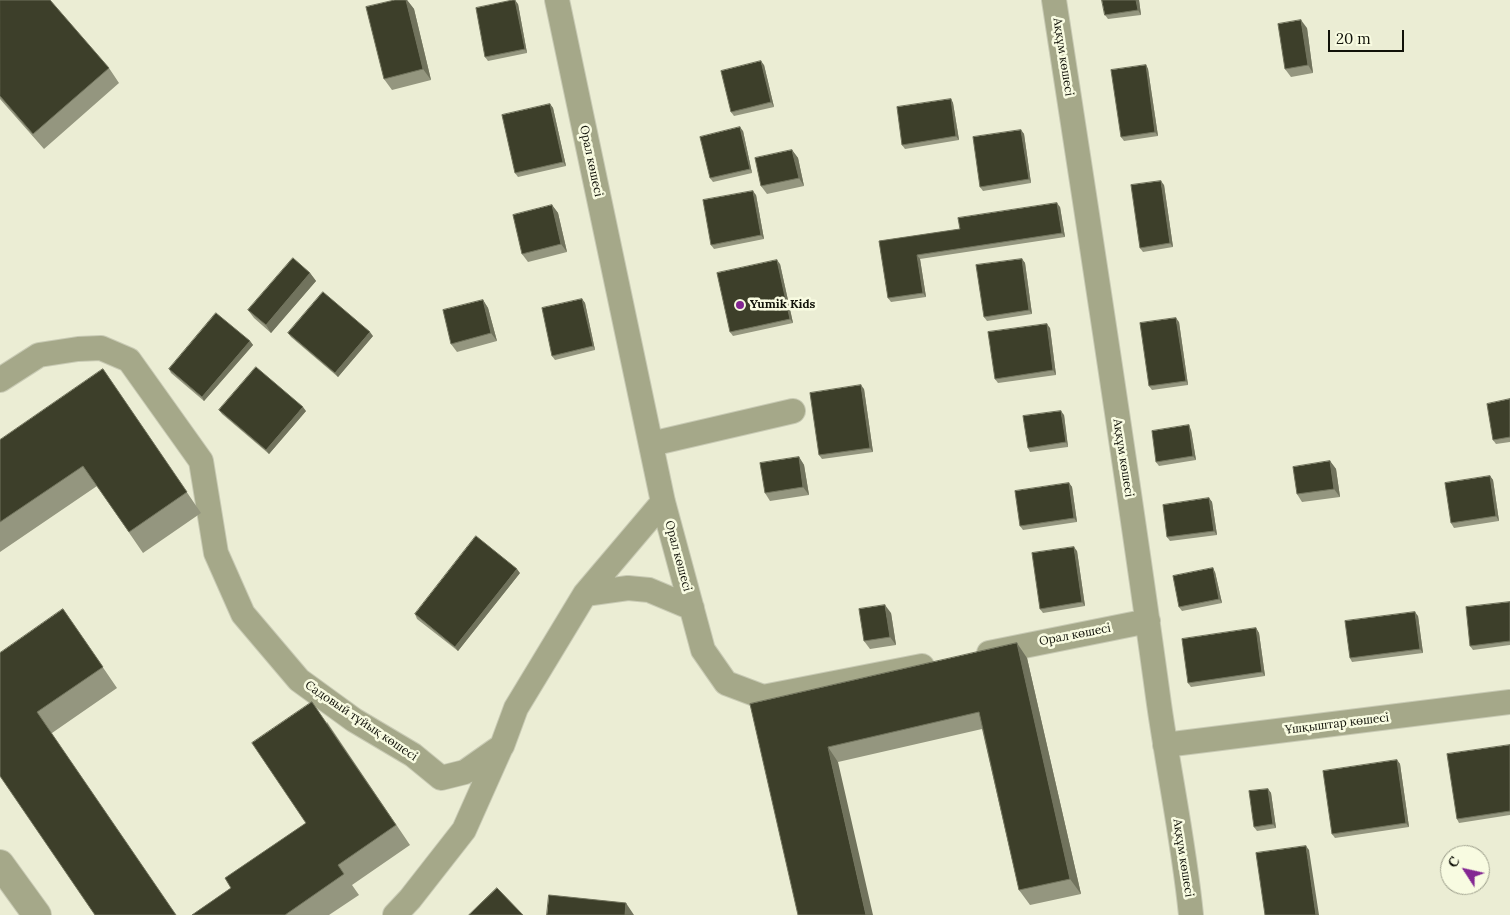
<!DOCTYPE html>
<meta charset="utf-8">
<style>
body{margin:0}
#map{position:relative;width:1510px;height:915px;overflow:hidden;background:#ebedd4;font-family:Lora,serif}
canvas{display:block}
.north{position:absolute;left:1440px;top:845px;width:50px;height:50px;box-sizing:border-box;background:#f8fbe1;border:1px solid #9c9e8b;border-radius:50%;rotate:305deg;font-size:14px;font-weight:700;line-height:20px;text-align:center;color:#111209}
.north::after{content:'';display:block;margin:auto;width:18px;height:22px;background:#832692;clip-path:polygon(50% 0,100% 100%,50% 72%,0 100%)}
.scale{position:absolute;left:1328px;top:30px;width:76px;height:22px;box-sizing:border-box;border:2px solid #111209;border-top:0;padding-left:6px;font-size:15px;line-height:18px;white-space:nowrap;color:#111209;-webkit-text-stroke:4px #f8fbe1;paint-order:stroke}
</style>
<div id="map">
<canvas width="1510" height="915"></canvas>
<div class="north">С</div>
<div class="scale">20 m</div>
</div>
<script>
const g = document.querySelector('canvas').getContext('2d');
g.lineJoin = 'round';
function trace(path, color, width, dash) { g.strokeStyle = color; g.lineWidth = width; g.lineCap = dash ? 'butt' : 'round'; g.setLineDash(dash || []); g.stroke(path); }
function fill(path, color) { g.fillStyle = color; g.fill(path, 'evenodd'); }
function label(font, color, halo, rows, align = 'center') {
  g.font = font + ' Lora,serif'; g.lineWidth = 5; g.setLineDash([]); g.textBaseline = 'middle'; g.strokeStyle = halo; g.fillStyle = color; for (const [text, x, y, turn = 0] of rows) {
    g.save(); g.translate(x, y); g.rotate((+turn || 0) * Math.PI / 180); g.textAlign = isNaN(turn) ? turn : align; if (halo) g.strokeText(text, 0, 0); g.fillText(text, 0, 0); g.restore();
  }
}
const minor = new Path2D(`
 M557 0 663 502 703 650 726 683 763 697 922 666
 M1054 0C1090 234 1127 469 1159 704 1169 774 1184 844 1191 915
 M0 380 39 355 78 349 101 348 129 360 201 461 216 553 243 614 299 680 354 720 413 755 441 778 465 772 502 746 516 708 585 594 663 502
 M651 444 793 411
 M585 594 628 588 649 590 692 608
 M989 653 1148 621
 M1165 745 1510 702
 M395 915 410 899 464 830 501 747`);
const tertiary = new Path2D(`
 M0 864 37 915`);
trace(minor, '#c8cab4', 26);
trace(tertiary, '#c8cab4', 30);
trace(minor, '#a5a889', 24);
trace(tertiary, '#a5a889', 28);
fill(new Path2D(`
 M0 0 109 68 119 83 44 149 0 99Z
 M395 0H407L414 9 431 80 392 90 384 79Z
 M1102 0H1139L1141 15 1108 19 1105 15Z
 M518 4 527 53 488 61 485 57Z
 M1307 28 1313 73 1291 77 1285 69Z
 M764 65 774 107 734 116 731 112Z
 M1146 65 1148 69 1158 136 1124 141 1121 137Z
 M951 99 953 103 959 140 905 149 902 145Z
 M550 104 553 108 566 166 518 177 515 173Z
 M1021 130 1024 134 1031 183 983 191 980 187Z
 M743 131 752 173 713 182 710 178Z
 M792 150 798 158 804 186 767 194 761 186Z
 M1164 185 1173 247 1143 252 1140 248Z
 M756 195 764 239 714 249 711 245Z
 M552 205 558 213 567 252 528 262 522 254Z
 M1060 207 1065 237 920 259 926 297 891 302 888 298 879 241 960 229Z
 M1022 259 1025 263 1032 314 987 321 984 317Z
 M780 264 793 323 733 336 730 332Z
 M310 273 316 281 271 333 254 318 248 310Z
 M582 299 585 303 595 350 555 360 552 356Z
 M483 300 488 308 497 341 457 352 451 344Z
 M1179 322 1188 385 1152 390 1149 386Z
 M1050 328 1056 375 998 383 995 379Z
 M288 333 373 336 338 377 291 337Z
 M250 341 253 345 204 401 171 373 169 369Z
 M103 369 201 513 143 553 97 486 0 552V440Z
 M864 389 873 452 822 459 819 455Z
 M1510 399V442L1496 444 1493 440Z
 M219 410 306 411 269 454 222 414Z
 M1064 415 1068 447 1030 452 1028 448Z
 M1191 430 1196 460 1159 466 1156 462Z
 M799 457 804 465 809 495 770 501 765 493Z
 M1330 461 1336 469 1340 497 1302 502 1297 494Z
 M1490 476 1493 480 1499 521 1454 528 1451 523Z
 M1069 483 1072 487 1077 522 1023 530 1020 526Z
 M1209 498 1212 502 1217 535 1170 541 1167 537Z
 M1077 551 1085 606 1043 613 1040 609Z
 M1215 572 1222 603 1182 611 1179 607Z
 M520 573 458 651 417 619 415 614Z
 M1510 602V645L1473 650 1470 646Z
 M63 609 117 688 52 733 0 776Z
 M891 613 896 645 870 649 864 641Z
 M1418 616 1423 653 1352 662 1350 658Z
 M1256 628 1259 633 1265 676 1191 687 1188 683Z
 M1027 658 1081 894 1030 905 1019 890 982 729 838 762 750 704Z
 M327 722 410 845 352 885 359 895 329 915H192L231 888 306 823Z
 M1510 745V815L1459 823 1457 819Z
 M1397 760 1400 764 1409 827 1335 838 1332 834Z
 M1268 789 1271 793 1276 828 1257 831 1254 827Z`), '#94967f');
fill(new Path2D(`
 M406 0H407L414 9 431 80 423 69Z
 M515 0 518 4 527 53 525 49Z
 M1136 0H1139L1141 15 1138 10Z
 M1301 20 1307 28 1313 73 1308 65Z
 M761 61 764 65 774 107 771 102Z
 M1146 65 1148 69 1158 136 1155 132Z
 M951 99 953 103 959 140 956 136Z
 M550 104 553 108 566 166 563 162Z
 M740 127 743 131 752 173 750 169Z
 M1021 130 1024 134 1031 183 1029 179Z
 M792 150 798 158 804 186 799 178Z
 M1161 181 1164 185 1173 247 1170 243Z
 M753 191 756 195 764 239 761 235Z
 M1057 203 1060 207 1065 237 1062 233Z
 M552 205 558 213 567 252 561 244Z
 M917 255 920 259 926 297 923 293Z
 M1022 259 1025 263 1032 314 1029 310Z
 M777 260 780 264 793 323 790 319Z
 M310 273 316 281 271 333 266 325Z
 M582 299 585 303 595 350 593 346Z
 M483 300 488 308 497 341 491 333Z
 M1176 318 1179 322 1188 385 1186 381Z
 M1047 324 1050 328 1056 375 1053 370Z
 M370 332 373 336 338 377 335 373Z
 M250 341 253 345 204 401 202 397Z
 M861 385 864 389 873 452 870 448Z
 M303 407 306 411 269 454 266 450Z
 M1061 411 1064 415 1068 447 1066 442Z
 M1189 425 1191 430 1196 460 1193 456Z
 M799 457 804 465 809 495 803 487Z
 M1330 461 1336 469 1340 497 1334 489Z
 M1490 476 1493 480 1499 521 1496 516Z
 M1069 483 1072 487 1077 522 1074 518Z
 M1209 498 1212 502 1217 535 1214 531Z
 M1074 547 1077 551 1085 606 1082 602Z
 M1213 568 1215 572 1222 603 1219 599Z
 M517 569 520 573 458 651 455 647Z
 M885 605 891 613 896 645 890 637Z
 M1415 612 1418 616 1423 653 1420 649Z
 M1256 628 1259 633 1265 676 1262 672Z
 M1017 643 1027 658 1081 894 1070 879Z
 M828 747 838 762 873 915H866Z
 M1397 760 1400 764 1409 827 1406 823Z
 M1268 789 1271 793 1276 828 1273 824Z
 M1306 846 1309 850 1319 915H1316Z
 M626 903 634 915H625Z`), '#71735d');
const building = new Path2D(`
 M0 0H50L109 68 33 134 0 96Z
 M395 0H406L423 69 384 79 366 7Z
 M513 0H515L525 49 485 57 476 8Z
 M1102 0H1136L1138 10 1105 15Z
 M1301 20 1308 65 1285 69 1278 24Z
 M761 61 771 102 731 112 721 71Z
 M1146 65 1155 132 1121 137 1111 70Z
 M951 99 956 136 902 145 897 107Z
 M550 104 563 162 515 173 502 115Z
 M740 127 750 169 710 178 700 137Z
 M1021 130 1029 179 980 187 973 137Z
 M792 150 799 178 761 186 755 158Z
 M1161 181 1170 243 1140 248 1131 185Z
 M753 191 761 235 711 245 703 200Z
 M1057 203 1062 233 917 255 923 293 888 298 879 241 960 229 958 218Z
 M552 205 561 244 522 254 513 215Z
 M293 258 310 273 266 325 248 310Z
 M1022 259 1029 310 984 317 976 265Z
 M777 260 790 319 730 332 717 273Z
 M323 292 370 332 335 373 288 333Z
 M582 299 593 346 552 356 542 308Z
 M483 300 491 333 451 344 443 310Z
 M216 313 250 341 202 397 169 369Z
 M1176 318 1186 381 1149 386 1140 323Z
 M1047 324 1053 370 995 379 988 332Z
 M256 367 303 407 266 450 219 410Z
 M103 369 187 492 129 532 83 466 0 522V440Z
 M861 385 870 448 819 455 810 393Z
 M1510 399V437L1493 440 1487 404Z
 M1061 411 1066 442 1028 448 1023 416Z
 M1189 425 1193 456 1156 462 1152 431Z
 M799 457 803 487 765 493 760 463Z
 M1330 461 1334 489 1297 494 1293 467Z
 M1490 476 1496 516 1451 523 1445 483Z
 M1069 483 1074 518 1020 526 1015 491Z
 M1209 498 1214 531 1167 537 1163 505Z
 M476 536 517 569 455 647 415 614Z
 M1074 547 1082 602 1040 609 1032 553Z
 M1213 568 1219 599 1179 607 1173 576Z
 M1510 602V641L1470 646 1466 607Z
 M885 605 890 637 864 641 859 609Z
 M63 609 103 667 37 712 176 915H95L0 776V653Z
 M1415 612 1420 649 1350 658 1345 621Z
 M1256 628 1262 672 1188 683 1182 639Z
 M1017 643 1070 879 1019 890 979 712 828 747 866 915H798L750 704Z
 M312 702 396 825 338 865 344 874 285 915H192L231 888 225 878 306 823 252 743Z
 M1510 745V811L1457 819 1447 754Z
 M1397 760 1406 823 1332 834 1323 771Z
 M1268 789 1273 824 1254 827 1249 791Z
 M1306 846 1316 915H1265L1256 853Z
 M497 888 523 915H469Z
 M549 895 626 903 625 915H547Z`);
fill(building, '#3d3f2a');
trace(building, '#71735d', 1);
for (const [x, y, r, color] of [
 [740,305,5,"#832692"]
]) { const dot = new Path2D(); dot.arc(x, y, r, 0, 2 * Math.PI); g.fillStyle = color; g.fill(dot); trace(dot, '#f8fbe1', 2); }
label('12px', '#111209', '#f8fbe1', [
 ["Аққұм көшесі",1063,57,81],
 ["Орал көшесі",591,161,78],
 ["Аққұм көшесі",1123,458,81],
 ["Орал көшесі",678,556,75],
 ["Орал көшесі",1075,635,-11],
 ["Садовый тұйық көшесі",361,721,34],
 ["Ұшқыштар көшесі",1337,724,-7],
 ["Аққұм көшесі",1183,858,81]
]);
label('bold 12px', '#111209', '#f8fbe1', [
 ["Yumik Kids",750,305]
], 'left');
</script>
